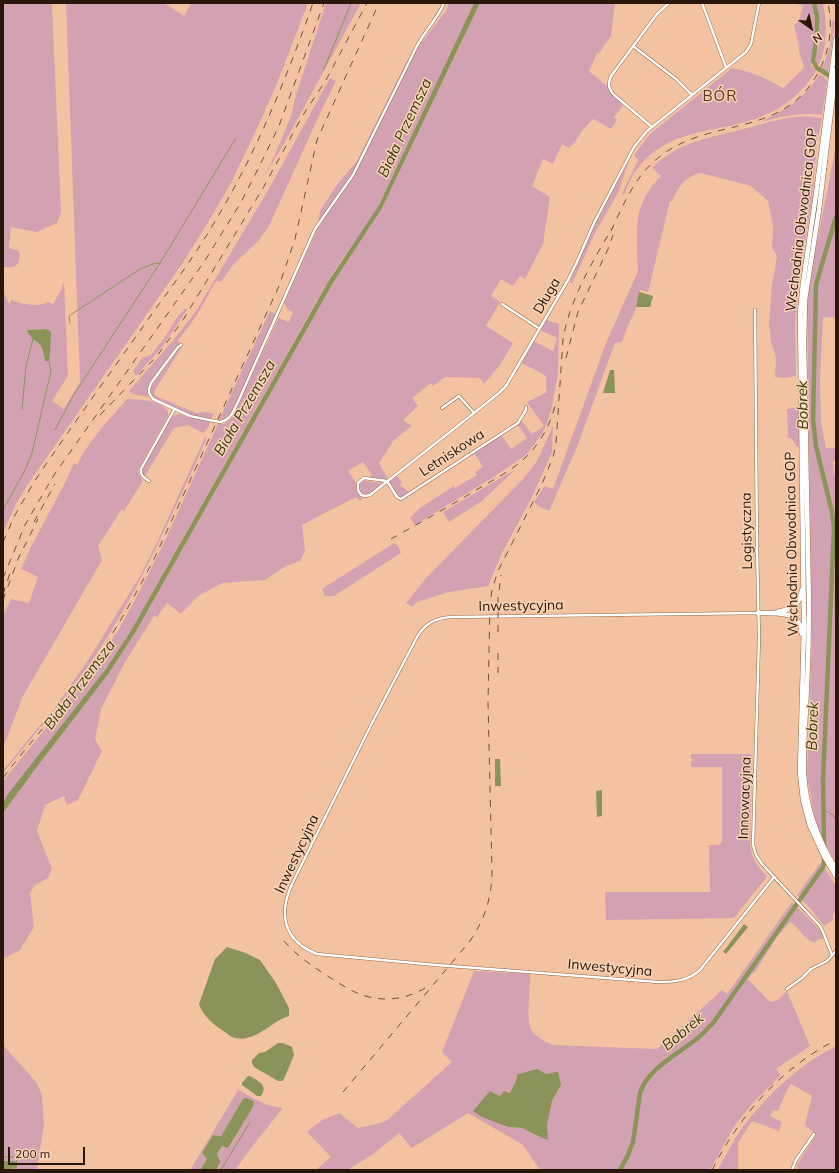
<!DOCTYPE html>
<meta charset="utf-8">
<style>
body{margin:0}
#map{position:relative;width:839px;height:1173px;overflow:hidden;background:#f3c3a1;font-family:Mulish,sans-serif}
canvas{display:block}
.frame{position:absolute;inset:0;border:4px solid #28170a;pointer-events:none}
.north{position:absolute;left:791px;top:8px;width:40px;height:40px;-webkit-text-stroke:3px #f9d3b7;paint-order:stroke;rotate:147deg;font-size:11px;font-weight:700;line-height:16px;text-align:center;color:#28170a}
.north::after{content:'';display:block;margin:auto;width:14px;height:18px;background:#28170a;clip-path:polygon(50% 0,100% 100%,50% 72%,0 100%)}
.scale{position:absolute;left:8px;top:1147px;width:77px;height:18px;box-sizing:border-box;border:2px solid #28170a;border-top:0;padding-left:5px;font-size:12px;line-height:14px;white-space:nowrap;color:#28170a;-webkit-text-stroke:3px #f9d3b7;paint-order:stroke}
</style>
<div id="map">
<canvas width="839" height="1173"></canvas>
<div class="frame"></div>
<div class="north">N</div>
<div class="scale">200 m</div>
</div>
<script>
const g = document.querySelector('canvas').getContext('2d');
g.lineJoin = 'round';
function fill(path, color) { g.fillStyle = color; g.fill(path, 'evenodd'); }
function trace(path, color, width, dash) { g.strokeStyle = color; g.lineWidth = width; g.lineCap = dash ? 'butt' : 'round'; g.setLineDash(dash || []); g.stroke(path); }
function label(font, color, halo, rows, align = 'center') {
  g.font = font + ' Mulish,sans-serif'; g.lineWidth = 3; g.setLineDash([]); g.textBaseline = 'middle'; g.strokeStyle = halo; g.fillStyle = color; for (const [text, x, y, turn = 0] of rows) {
    g.save(); g.translate(x, y); g.rotate((+turn || 0) * Math.PI / 180); g.textAlign = isNaN(turn) ? turn : align; if (halo) g.strokeText(text, 0, 0); g.fillText(text, 0, 0); g.restore();
  }
}
fill(new Path2D(`
 M3 3H52L61 212 57 223 37 232 11 227 9 248 19 251C21 265 16 269 3 267Z
 M66 3H164L184 16 191 3H308L276 86 259 124 231 183 207 224 182 264 28 484 16 504 3 533V291L10 305 11 300C24 304 36 308 48 302L53 304 61 290 64 281 68 376 52 401 64 409 80 382ZM46 329 45 361C44 355 44 349 40 345 36 339 29 338 27 330Z
 M326 3H361L285 142 263 178 275 155 291 116 296 95Z
 M449 3H474L379 205 373 215 335 270 316 302 129 634 105 670 3 803V781L64 706 90 672 119 629 135 600 162 547 218 424H224L232 418 279 317 281 319 289 322 293 312 288 310 284 303 317 230 320 211 336 186 357 161 407 61 446 11Z
 M480 3H615L611 36 599 53H597L589 71 626 102 614 117 617 120 611 129 593 119 582 131 575 142 569 148 562 144 553 164 543 159 532 186 550 197 543 244 525 279 520 276 513 286 501 279 491 296 500 302 486 326 513 343 500 365 484 384 480 378 445 377 433 386 431 383 412 398 418 406 403 420 412 426 394 440 379 463 388 479H386L370 477 372 475 363 462 348 471 356 483V491L362 499 360 501 356 497 302 525 305 551 300 561 286 566 265 580 223 583 198 596 181 614 167 603 157 617 154 616 125 662 101 709 95 739 102 751 78 800 67 805 64 796 45 805 37 831 52 869 48 878 35 885 30 893 34 927 20 950 3 959V813L36 768 109 673 135 633 333 283 382 208Z
 M794 3H823C827 24 828 46 818 66 812 60 819 50 819 42 820 30 819 18 817 7H813C815 19 816 32 814 44 814 50 810 57 811 63 811 66 814 68 816 71 802 94 781 110 755 119 712 134 669 128 638 168 631 176 628 186 624 195L622 194 638 160 634 155 650 134 732 68C753 72 765 78 783 88L804 68 799 51V47L794 25 799 21 803 6Z
 M832 20 835 22 828 73 822 69 830 47Z
 M819 75C823 75 826 78 827 82L822 115C800 112 779 117 758 123 783 112 804 99 819 75Z
 M330 78 336 81 322 109 269 226 259 240 232 266 221 282 217 281 214 284C204 304 193 323 178 340L180 344 178 346C171 355 151 378 148 387 147 391 148 394 148 397L133 394 129 391 176 337 196 311 266 194Z
 M805 116 822 118 817 142 812 199 800 272 795 323 796 376 784 378 775 377 776 357 771 342 769 323 772 286 777 256 772 248 773 226 768 201 751 186 701 173C685 176 678 188 672 201H670L648 292 640 290 635 311 627 328 622 342 615 343 577 447 549 511 538 506 534 502 545 486 553 489 606 343 638 271 637 253V228L639 212 644 199 651 187 661 176 652 168C680 140 711 138 747 128 766 123 785 117 805 116Z
 M836 144V318L823 317 820 381 821 421 826 448H836V461H833L834 474H836V863L820 834 814 815 807 775 812 637 807 307C813 252 827 198 836 144Z
 M629 161 618 193 596 231 572 284 570 282 596 223Z
 M186 308 187 310 162 347 136 376 133 371 142 358 151 355 165 337 178 316Z
 M270 311 276 314 231 414 223 421 219 420Z
 M546 320 559 324 558 374 552 406 547 423 542 434 526 455 495 476 415 525 410 518 420 508 454 486 455 488 477 475 475 472 483 467 473 451 500 433 511 449 527 438 517 424 521 420 532 434 544 426 527 402 547 392 546 389V376L522 363 534 341 553 351 557 338 540 330Z
 M182 346V347L155 390 154 394 156 396 191 411 197 413 207 412 214 414 211 419 189 415 156 399 151 394V387L179 348Z
 M127 399C141 400 158 399 168 411V416L138 470 139 474 143 481 124 511 122 509 98 546 102 560 23 696 3 748V615L11 599 29 603 38 577 21 569 32 545 67 479 74 463 77 465C89 440 109 420 127 399Z
 M799 407V447H797L791 438H788L787 409Z
 M178 414 210 422 208 428 203 433 188 425 174 428 145 476 143 474 141 470 171 417Z
 M553 426 552 452 532 497 502 553 488 586 449 592 417 602 412 607 406 603 427 577 524 478 537 461Z
 M205 437 207 438C174 510 143 582 100 649 71 693 36 732 3 773V770L5 768 50 713 53 711 92 654 140 576 158 540Z
 M516 469 482 501 449 522 443 512Z
 M397 476 402 482 400 484 409 493 401 498 398 496 389 481Z
 M365 480 366 481 379 483 380 482 382 483C377 489 368 498 360 492 358 486 359 482 365 480Z
 M394 543 398 546 401 553 334 596H325L322 589Z
 M691 754H750L752 755 750 845C752 857 757 867 767 876L766 878 734 918 606 920 605 892H710L709 845H719L722 841V767H691V761H693V759H691Z
 M821 862 836 886V912L833 914V920L824 926 809 907 797 895Z
 M792 902 820 930 824 938 817 940 815 943C804 940 799 927 790 922L777 937 755 972H754L748 979 770 1002 778 1000 787 991 810 1046 776 1069 781 1075 753 1103 735 1125 710 1170H540L523 1145 468 1113 412 1148 399 1133 376 1152 348 1170H316L331 1157 307 1132 322 1120 339 1113 358 1128 380 1123 386 1121 452 1062 442 1052 474 971 530 974V978C530 989 526 1024 532 1031 536 1037 547 1043 553 1045L657 1049 722 990 727 994ZM555 1072 561 1085 552 1101 547 1125 540 1137 522 1128 508 1127 487 1096 490 1091 500 1096 510 1093C513 1086 517 1083 517 1075L546 1074Z
 M3 1045 37 1083 42 1095 44 1124 37 1170H3Z
 M836 1046V1170H797V1165L816 1135 805 1125 812 1096 791 1084 786 1092 778 1111 773 1110 770 1116 782 1122 779 1131 752 1121 738 1143V1170H718C725 1156 733 1141 742 1128 767 1095 799 1065 836 1046Z
 M238 1090 267 1105 283 1108 251 1148 235 1170H216C221 1162 222 1163 217 1154L222 1146 227 1148 230 1147 253 1107 243 1099 221 1136 213 1135 202 1153 207 1159 200 1170H190Z`), '#d3a2b2');
fill(new Path2D(`
 M474 3H480L382 208 333 283 135 633 109 673 36 768 3 813V803L8 794 105 670 129 634 328 282 379 205Z
 M639 292 653 296 650 307H636Z
 M46 329 50 331 51 333 50 353 49 361H45C44 357 44 352 42 348 38 340 29 339 27 330Z
 M610 370H614L615 393H603Z
 M495 759H500L501 786H495Z
 M602 790V816L597 817 596 791Z
 M744 924 748 927 726 954 723 952Z
 M227 947 243 952 260 960 276 983 289 1008V1016C271 1021 254 1045 232 1037 228 1035 223 1030 219 1028 211 1022 202 1014 199 1004L215 959Z
 M278 1043H283L292 1047 294 1055 284 1079 282 1081H278L254 1067 252 1063V1060L259 1053 265 1052Z
 M537 1069 546 1074 555 1072H558L561 1085 552 1101 547 1125 548 1140 540 1137 522 1128 508 1127 482 1117 473 1111 490 1091 500 1096 504 1091 510 1093C513 1086 517 1082 517 1075L519 1074Z
 M248 1076H250C258 1081 269 1085 261 1096H257L242 1085V1083Z
 M246 1098 252 1100 254 1102 253 1107 229 1147 227 1148 222 1146 217 1154C221 1163 222 1160 216 1170H200L207 1159 202 1153 213 1135 221 1136 243 1099Z
 M15 1157H17V1168L10 1169 9 1170H7V1169H3V1161H16Z`), '#8a9459');
trace(new Path2D(`
 M324 69 351 3
 M70 323 69 316 140 269 153 264 160 263
 M22 409 26 366 33 339
 M55 430 73 396 160 263 236 138
 M3 510 25 470 32 453 51 371 49 361
 M824 810 828 812
 M830 813 836 818
 M3 1157H15
 M221 1170 250 1122`), '#8a9459', 1);
trace(new Path2D(`
 M814 3 817 17V35L813 61 817 68 833 78
 M824 846 823 780 834 528 832 512 816 446 813 419 816 285 821 267 836 217
 M620 1170 628 1155 633 1142 640 1093C648 1068 680 1053 699 1037 704 1033 708 1028 713 1023L823 867 824 864V856`), '#8a9459', 4.5);
const street = new Path2D(`
 M702 3 726 67
 M633 46 676 79 692 95
 M652 127 613 94C608 87 608 84 611 76L657 14 669 3
 M502 304 540 329
 M755 310 757 546 759 638 753 845 756 855 762 864 820 926 823 932 832 955
 M181 345 178 347 151 383 149 389V393L153 399 190 416 209 420
 M442 408 459 396 474 413
 M220 422C231 420 233 411 238 402L315 229 353 175 417 46C425 31 438 18 444 3
 M149 481C144 478 140 475 141 469L174 410
 M387 481 364 478 358 483V490L361 495 365 496 370 495 474 413 499 393 506 386 568 280 576 264 594 223 634 147 647 131 746 52 751 44 759 3
 M387 481 397 497 401 499 518 423 526 410V407
 M436 965 317 954C284 941 278 915 292 884L371 725 417 637C425 623 436 618 451 617L758 613
 M463 967 658 982C674 982 688 981 700 970L774 877
 M787 989 802 978 811 969 827 961 836 951
 M792 1170 796 1160 814 1134`);
const highway = new Path2D(`
 M836 39 816 194 803 283 800 313 804 627 800 772 803 800 810 826 824 856 836 876
 M836 70 819 210 805 300 804 343 809 606C809 639 808 673 806 707 805 729 803 752 804 774 806 808 818 840 836 869
 M777 612C793 609 799 606 802 590
 M758 613C775 613 800 610 802 634`);
trace(street, '#8f6445', 3.5);
trace(highway, '#8f6445', 5.5);
trace(street, '#fff', 2.5);
trace(highway, '#fff', 4.5);
trace(new Path2D(`
 M611 231C625 201 637 171 666 152 716 118 786 136 819 71 830 50 833 26 828 3
 M566 358 578 312 608 249 613 235
 M100 415 157 356 183 320 263 188 303 115 326 80 367 3
 M34 522 55 484
 M391 539C421 522 452 505 481 487 497 478 514 469 527 456 541 442 550 425 555 406
 M3 542 15 515 34 482C73 424 114 368 154 311 176 281 198 251 217 218 257 151 287 77 313 3
 M3 578 25 525 54 475 204 262 240 204 258 169 279 126 324 3
 M3 594 10 573
 M3 600 18 559 38 519
 M498 632V599L501 575
 M498 653V673
 M3 778C28 744 57 714 81 680 110 641 133 600 155 557L279 286 295 239 317 140 379 3
 M284 941C297 956 312 966 329 977 337 982 346 988 355 992 380 1004 408 1000 430 985
 M343 1092 470 941C485 919 492 897 492 871L488 703 490 603 492 590 498 571 542 484 553 457 556 444 563 339C570 299 592 262 613 227
 M712 1170C740 1115 780 1069 836 1040`), '#6b4f3b', 1, [7, 7]);
const streetBridge = new Path2D(`
 M209 420 220 422
 M436 965 463 967`);
trace(streetBridge, '#8f6445', 3.5, []);
trace(streetBridge, '#fff', 2.5);
label('14px', '#28170a', '#f9d3b7', [
 ["Wschodnia Obwodnica GOP",802,220,-83],
 ["Długa",547,296,-60],
 ["Letniskowa",452,453,-33],
 ["Logistyczna",747,531,-91],
 ["Wschodnia Obwodnica GOP",792,544,-91],
 ["Inwestycyjna",521,606,-1],
 ["Innowacyjna",745,798,-88],
 ["Inwestycyjna",297,854,-65],
 ["Inwestycyjna",610,968,5]
]);
g.letterSpacing = '1px';
label('15px', '#5a3314', '#f9d3b7', [
 ["BÓR",720,96]
]);
g.letterSpacing = '0px';
label('italic 15px', '#363d0e', '#f9d3b7', [
 ["Biała Przemsza",405,128,-65],
 ["Bobrek",803,405,-91],
 ["Biała Przemsza",245,408,-60],
 ["Biała Przemsza",80,685,-53],
 ["Bobrek",813,726,-88],
 ["Bobrek",683,1032,-40]
]);
</script>
